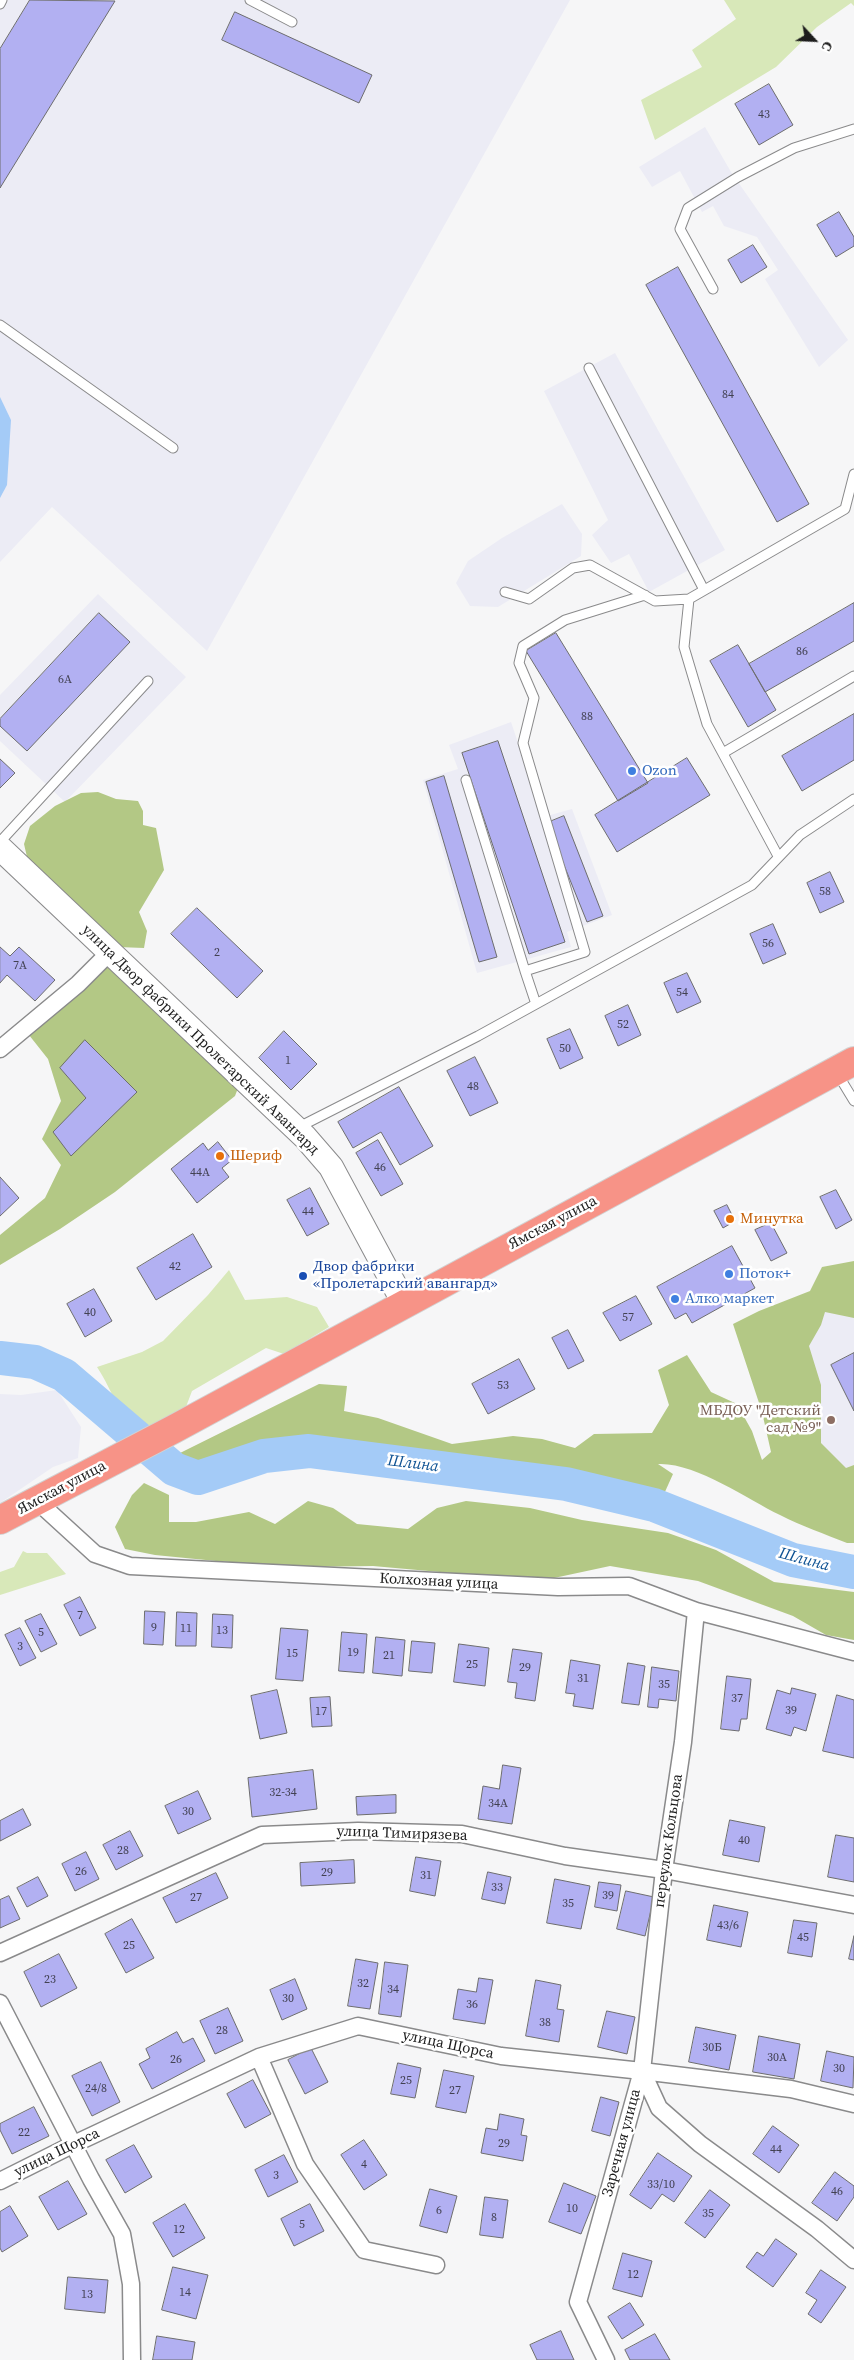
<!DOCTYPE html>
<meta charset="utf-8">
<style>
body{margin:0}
#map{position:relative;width:854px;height:2360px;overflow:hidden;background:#f6f6f7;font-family:"Source Serif 4",serif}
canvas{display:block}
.north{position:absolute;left:789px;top:15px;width:50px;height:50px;-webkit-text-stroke:4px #fff;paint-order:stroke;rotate:115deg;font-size:14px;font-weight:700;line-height:20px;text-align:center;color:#1c1c1c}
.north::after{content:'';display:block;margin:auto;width:18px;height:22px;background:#1c1c1c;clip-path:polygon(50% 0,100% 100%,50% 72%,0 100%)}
</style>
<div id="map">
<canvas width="854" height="2360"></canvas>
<div class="north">С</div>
</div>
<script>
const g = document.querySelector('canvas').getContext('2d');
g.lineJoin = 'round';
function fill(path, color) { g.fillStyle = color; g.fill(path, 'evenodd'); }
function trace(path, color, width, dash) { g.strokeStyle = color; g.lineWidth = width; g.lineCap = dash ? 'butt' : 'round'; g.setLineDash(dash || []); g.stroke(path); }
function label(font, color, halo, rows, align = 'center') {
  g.font = font + ' "Source Serif 4",serif'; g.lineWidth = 5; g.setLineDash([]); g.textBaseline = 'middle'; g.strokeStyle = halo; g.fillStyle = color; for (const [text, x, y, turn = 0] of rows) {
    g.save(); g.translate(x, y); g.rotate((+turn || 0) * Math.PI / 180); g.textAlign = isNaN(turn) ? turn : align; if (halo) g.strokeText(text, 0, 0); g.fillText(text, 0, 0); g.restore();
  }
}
fill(new Path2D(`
 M0 0H570L207 651 52 507 0 562Z
 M705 127 731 172 848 340 819 367 765 279 778 270 757 237 724 226 713 206 702 212 680 171 652 187 639 167Z
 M615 353 725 550 649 592 629 554 611 563 592 535 608 520 544 391Z
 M562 504 582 534 581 556 498 607 470 606 456 583 468 561 502 538Z
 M98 594 186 677 65 802 0 741V695Z
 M511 722 543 817 572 809 612 915 567 932 571 947 477 973 423 780 458 769 449 745Z
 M854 1285V1510L764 1331Z
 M57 1390 81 1427 78 1458 53 1467 0 1503V1394L21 1395Z`), '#ececf5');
fill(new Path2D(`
 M724 0H854V6L851 3 817 27 776 67 655 140 641 100 702 67 692 50 736 19Z
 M229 1270 245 1300 287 1297 317 1307 329 1327 284 1354 266 1348 192 1391 184 1412 146 1430C114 1412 115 1394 97 1367L142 1352 163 1341 208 1295Z
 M23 1551 27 1553H47L66 1574 0 1595V1572L14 1567Z`), '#d8e8b9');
fill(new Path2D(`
 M98 792 116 799 138 801 143 811V825L156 828 164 870 139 912 147 931 144 948 118 947 97 929 75 903 27 857 24 844 30 826 55 806 81 793Z
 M107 964 238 1088 235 1096 115 1192 60 1229 0 1265V1235L45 1198 61 1165 42 1139 61 1101 48 1059 29 1035Z
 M854 1261V1318L825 1312 821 1325 809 1346 821 1385V1443L846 1468 854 1465V1543H847C825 1534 801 1526 780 1515 747 1499 695 1462 658 1464L673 1474 664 1494 596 1480 519 1467 453 1461 324 1443 282 1440 199 1471 176 1455 319 1384 347 1386 344 1411 378 1418 452 1444 513 1436 542 1439 575 1448 594 1434 652 1433 669 1405 658 1370 687 1355 711 1392 737 1404 752 1431 762 1460 771 1452 762 1412 733 1324 759 1311 810 1291 822 1267Z
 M144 1483 169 1495V1522H196L249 1512 275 1524 308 1501 333 1508 357 1524 408 1529 437 1508 466 1501 530 1508 582 1520 668 1533 716 1550 774 1582 854 1592V1640L826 1635 793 1616 698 1581 610 1566 540 1581 373 1566 298 1567 216 1561 155 1555 125 1549 115 1527 132 1495Z`), '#b3c885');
fill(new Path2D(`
 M0 397 11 420 7 485 0 498Z`), '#a4cbf7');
trace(new Path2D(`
 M0 1358 35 1362 64 1375 174 1469 198 1478 264 1456 309 1451 566 1484 654 1505 793 1560 854 1572`), '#a4cbf7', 34);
const building = new Path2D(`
 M30 0 115 1 0 188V49Z
 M235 12 372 75 359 103 222 40Z
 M769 84 793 125 759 145 735 104Z
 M839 212 854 237V246L836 257 817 225Z
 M753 245 767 267 741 283 728 260Z
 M678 267 809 504 777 522 646 285Z
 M854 603V641L765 692 749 664Z
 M99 613 130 642 27 751 0 726V719Z
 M556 633 648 783 618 801 526 651Z
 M738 645 776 710 748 727 710 661Z
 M854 714V760L802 791 782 756Z
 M498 741 565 942 529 954 462 753Z
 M687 758 710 795 617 852 595 815Z
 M0 759 15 773 0 788Z
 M444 776 497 957 479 962 426 782Z
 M564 816 603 916 587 922 547 823Z
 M830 872 844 902 820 913 807 883Z
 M197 908 263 971 237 998 171 934Z
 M773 924 786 954 763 964 750 934Z
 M0 947 10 956 19 947 55 980 35 1001 7 975 0 983Z
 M687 973 701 1002 677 1013 664 983Z
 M628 1005 641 1035 618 1046 605 1016Z
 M570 1029 583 1058 560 1069 547 1039Z
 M284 1031 317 1064 291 1090 259 1058Z
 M85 1040 137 1092 71 1156 53 1132 86 1098 60 1068Z
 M475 1057 498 1103 470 1116 447 1071Z
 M399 1087 433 1146 400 1165 381 1132 353 1148 338 1122Z
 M378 1140 403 1184 381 1196 356 1153Z
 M218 1142 232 1160 222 1168 229 1177 197 1203 171 1169 203 1143 208 1150Z
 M0 1177 19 1198 0 1216Z
 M310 1188 329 1224 307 1236 287 1200Z
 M836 1190 852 1220 836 1229 820 1197Z
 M727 1205 735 1221 723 1228 714 1211Z
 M771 1223 787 1253 771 1261 755 1230Z
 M193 1234 212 1267 156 1300 137 1268Z
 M732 1246 755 1288 692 1323 686 1313 675 1319 657 1287Z
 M94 1289 112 1321 85 1337 67 1304Z
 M636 1296 652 1324 620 1341 603 1313Z
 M568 1330 584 1361 568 1369 552 1338Z
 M854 1353V1411L831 1365Z
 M519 1359 535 1389 488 1414 472 1384Z
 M80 1597 96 1628 80 1636 64 1605Z
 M145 1611 165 1612 163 1645 144 1644Z
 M177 1612 197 1613 196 1646H176Z
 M41 1614 57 1644 41 1652 25 1621Z
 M213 1614 233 1615 232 1648 212 1647Z
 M20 1628 36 1658 20 1666 5 1635Z
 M281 1628 308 1630 303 1681 276 1679Z
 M342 1632 367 1634 364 1673 339 1671Z
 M376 1637 405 1640 402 1676 373 1673Z
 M412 1641 435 1643 432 1673 409 1671Z
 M459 1644 489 1648 485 1686 454 1682Z
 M513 1649 542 1653 535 1701 515 1698 517 1683 508 1682Z
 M571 1660 600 1665 593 1709 573 1706 575 1694 566 1693Z
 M628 1663 645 1666 639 1705 622 1703Z
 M652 1667 679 1671 676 1701 659 1699 658 1708 648 1707Z
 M727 1676 751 1679 747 1719H741L739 1731 721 1729Z
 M792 1688 816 1694 806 1731 794 1727 791 1736 766 1729 777 1690 790 1694Z
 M277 1690 287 1733 260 1739 251 1696Z
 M837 1695 854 1700V1758L823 1751Z
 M330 1697 332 1726 312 1727 310 1698Z
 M503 1765 521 1768 512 1824 478 1819 483 1786 499 1789Z
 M313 1770 317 1809 252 1817 248 1778Z
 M198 1791 211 1819 178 1834 165 1806Z
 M396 1795V1813L357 1815 356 1797Z
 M23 1809 31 1825 0 1841V1821Z
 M730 1820 765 1827 759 1862 723 1855Z
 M130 1831 143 1856 116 1870 103 1845Z
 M836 1835 854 1838V1882L828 1877Z
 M86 1852 99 1879 75 1891 62 1864Z
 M416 1857 441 1861 435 1896 410 1891Z
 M354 1860 355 1883 301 1886 300 1863Z
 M488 1872 511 1877 505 1904 482 1899Z
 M216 1873 228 1898 176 1923 163 1898Z
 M38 1877 48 1896 27 1907 17 1888Z
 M555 1879 590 1886 581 1929 547 1923Z
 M599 1882 621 1885 617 1911 595 1907Z
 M626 1891 654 1897 645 1936 617 1929Z
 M9 1896 20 1919 0 1928V1900Z
 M714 1905 748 1912 741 1947 707 1940Z
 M132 1919 154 1958 126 1973 105 1934Z
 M794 1920 817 1923 812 1957 788 1953Z
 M854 1936V1960L849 1959Z
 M59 1954 77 1988 41 2007 24 1972Z
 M356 1959 378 1963 370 2009 348 2006Z
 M385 1962 408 1965 401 2017 379 2014Z
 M479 1978 493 1980 485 2024 453 2019 458 1989 476 1992Z
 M295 1979 307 2009 282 2020 270 1990Z
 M536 1980 561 1985 557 2009 564 2010 559 2042 526 2036Z
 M228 2008 243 2041 215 2054 200 2021Z
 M607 2011 635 2017 627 2054 598 2047Z
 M696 2027 736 2035 729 2070 689 2062Z
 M177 2032 183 2043 193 2038 205 2061 152 2089 139 2064 150 2058 146 2049Z
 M759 2036 800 2044 794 2079 753 2072Z
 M311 2048 328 2082 305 2094 288 2060Z
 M827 2051 854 2057 853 2088 821 2081Z
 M101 2062 120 2102 92 2116 72 2076Z
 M398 2063 421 2068 415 2098 391 2094Z
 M444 2070 474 2076 466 2113 436 2107Z
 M253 2080 271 2114 245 2128 227 2094Z
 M601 2097 619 2102 610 2136 592 2131Z
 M34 2107 49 2136 12 2154 0 2130V2124Z
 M500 2114 524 2119 521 2135 527 2136 523 2161 481 2153 486 2128 497 2130Z
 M773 2126 799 2145 779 2173 753 2154Z
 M364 2140 387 2175 364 2190 341 2155Z
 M134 2145 152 2177 125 2193 106 2160Z
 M658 2153 692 2176 674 2202 662 2194 651 2209 630 2195Z
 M284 2155 298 2182 268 2197 255 2170Z
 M835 2172 854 2186V2197L837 2221 812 2203Z
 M68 2181 87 2214 58 2230 39 2197Z
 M564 2183 596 2196 581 2234 549 2222Z
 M430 2189 457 2196 447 2233 420 2226Z
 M710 2190 730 2205 705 2238 685 2223Z
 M485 2197 508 2200 503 2238 480 2235Z
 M185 2204 205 2238 173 2257 153 2223Z
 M310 2204 324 2231 294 2246 281 2219Z
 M10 2206 28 2236 2 2252 0 2248V2212Z
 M776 2239 797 2254 773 2287 746 2267 757 2252 763 2256Z
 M623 2253 652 2261 642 2297 613 2289Z
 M173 2267 208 2275 196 2319 162 2310Z
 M821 2270 846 2287 821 2323 808 2314 817 2300 806 2293Z
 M68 2277 108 2280 105 2313 65 2309Z
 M630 2303 644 2325 622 2339 608 2317Z
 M561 2331 574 2360H537L530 2345Z
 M655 2334 670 2360H630L625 2350Z
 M157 2336 195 2342 192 2360H153Z`);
fill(building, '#b2b0f2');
trace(building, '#6d6d6e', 1);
const lane = new Path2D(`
 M250 0 292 22
 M0 4 2 0
 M713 289 680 229 688 208 738 177 794 148 854 129
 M0 325 173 448
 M589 368 704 590
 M505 592 529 599 573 568 590 565 655 601 689 599
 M723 753 854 676
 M466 780 525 971 585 952 523 743 534 698 519 663 523 646 565 620 645 595
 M0 842 148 681
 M778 856 707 724 684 647 689 599 845 509 854 474
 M525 971 536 1004
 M837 1073 854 1101
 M297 1128 478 1036 752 885 800 835 854 799`);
const street = new Path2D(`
 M0 1049 78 984 110 952
 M37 1501 95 1554 130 1566 558 1587 629 1586 696 1611 854 1652
 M0 1953 262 1835 358 1831 462 1834 565 1856 664 1870 854 1905
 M0 2003 91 2179 122 2234 131 2284 132 2360
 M259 2057 305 2164 364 2250 436 2265
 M642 2071 791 2089 854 2104
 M0 2181 74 2144 259 2057 358 2026 501 2056 642 2071 659 2108 700 2144 817 2229 854 2260
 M606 2360 578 2302 642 2071 664 1870 683 1742 696 1611`);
const secondary = new Path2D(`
 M0 848 305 1137 331 1167 404 1303`);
const highway = new Path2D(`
 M0 1520 174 1429 854 1061`);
trace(lane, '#8a8a8b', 11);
trace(street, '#8a8a8b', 19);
trace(secondary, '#8a8a8b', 26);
trace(highway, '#d2d2d2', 30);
trace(lane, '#fff', 9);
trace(street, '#fff', 16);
trace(secondary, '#fff', 24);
trace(highway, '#f79387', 28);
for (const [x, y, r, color] of [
 [632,771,5,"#3f7fe0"],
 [220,1156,5,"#e8710a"],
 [730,1219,5,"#e8710a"],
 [729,1274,5,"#3f7fe0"],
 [303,1276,5,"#1a4fb4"],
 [675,1299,5,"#3f7fe0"],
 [831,1420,5,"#8d6e63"]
]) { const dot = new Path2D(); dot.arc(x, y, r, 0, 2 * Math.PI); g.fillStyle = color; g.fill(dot); trace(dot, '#fff', 2); }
label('12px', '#424152', null, [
 ["43",764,115],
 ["84",728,395],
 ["86",802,652],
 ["6А",65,680],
 ["88",587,717],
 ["58",825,892],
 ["56",768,944],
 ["2",217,953],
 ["7А",20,966],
 ["54",682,993],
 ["52",623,1025],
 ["50",565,1049],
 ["1",288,1061],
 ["48",473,1087],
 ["46",380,1168],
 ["44А",200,1173],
 ["44",308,1212],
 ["42",175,1267],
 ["40",90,1313],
 ["57",628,1318],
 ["53",503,1386],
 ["7",80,1616],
 ["9",154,1628],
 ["11",186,1629],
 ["13",222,1631],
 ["5",41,1633],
 ["3",20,1647],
 ["19",353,1653],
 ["15",292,1654],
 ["21",389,1656],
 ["25",472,1665],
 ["29",525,1668],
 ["31",583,1679],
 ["35",664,1685],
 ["37",737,1699],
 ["39",791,1711],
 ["17",321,1712],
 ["32-34",283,1793],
 ["34А",498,1804],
 ["30",188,1812],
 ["40",744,1841],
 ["28",123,1851],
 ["26",81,1872],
 ["29",327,1873],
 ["31",426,1876],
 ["33",497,1888],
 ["39",608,1896],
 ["27",196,1898],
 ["35",568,1904],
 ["43/6",728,1926],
 ["45",803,1938],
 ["25",129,1946],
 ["23",50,1980],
 ["32",363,1984],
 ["34",393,1990],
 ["30",288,1999],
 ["36",472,2005],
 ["38",545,2023],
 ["28",222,2031],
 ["30Б",712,2048],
 ["30А",777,2058],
 ["26",176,2060],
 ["30",839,2069],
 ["25",406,2081],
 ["24/8",96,2089],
 ["27",455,2091],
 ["22",24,2133],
 ["29",504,2144],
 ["44",776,2150],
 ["4",364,2165],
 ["3",276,2176],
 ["33/10",661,2185],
 ["46",837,2192],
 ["10",572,2209],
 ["6",439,2211],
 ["35",708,2214],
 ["8",494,2218],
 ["5",302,2225],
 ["12",179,2230],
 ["12",633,2275],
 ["14",185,2293],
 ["13",87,2295]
]);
label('15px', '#366cbe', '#fff', [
 ["Ozon",642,771],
 ["Поток+",739,1274],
 ["Алко маркет",685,1299]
], 'left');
label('15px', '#1c1c1c', '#fff', [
 ["улица Двор фабрики Пролетарский Авангард",200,1040,44],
 ["Ямская улица",553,1223,-28],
 ["Ямская улица",62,1488,-28],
 ["Колхозная улица",439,1582,3],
 ["улица Тимирязева",402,1834,2],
 ["переулок Кольцова",669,1841,-82],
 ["улица Щорса",448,2045,12],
 ["Заречная улица",622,2143,-75],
 ["улица Щорса",57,2153,-26]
]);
label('15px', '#c56008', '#fff', [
 ["Шериф",230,1156],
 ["Минутка",740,1219]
], 'left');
label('15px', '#164399', '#fff', [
 ["Двор фабрики",313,1267],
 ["«Пролетарский авангард»",313,1284]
], 'left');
label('15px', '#785e54', '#fff', [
 ["МБДОУ \"Детский",821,1411],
 ["сад №9\"",821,1428]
], 'right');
label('italic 16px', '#0e5293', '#fff', [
 ["Шлина",413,1464,7],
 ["Шлина",804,1560,15]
]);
</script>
